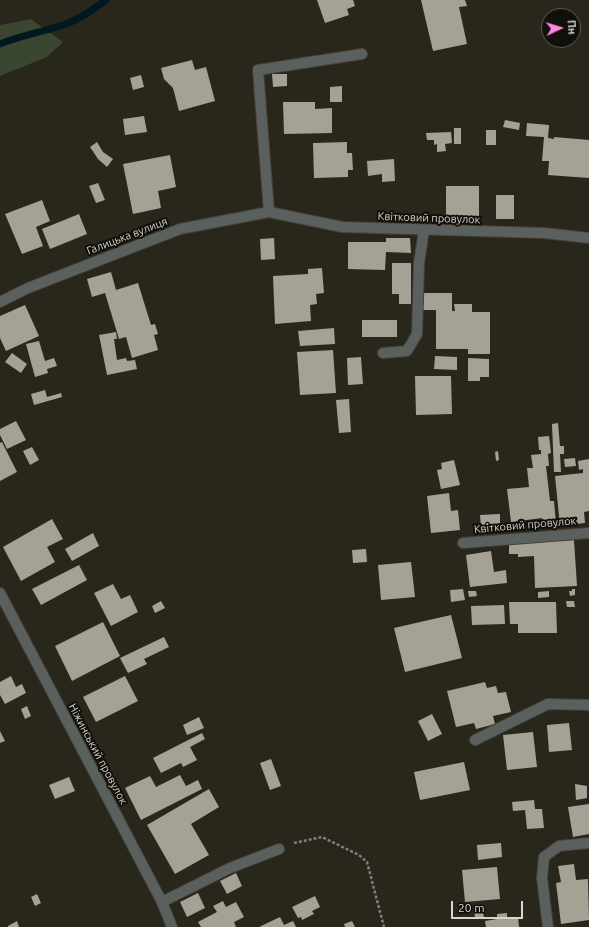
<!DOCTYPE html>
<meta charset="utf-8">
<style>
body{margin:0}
#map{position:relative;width:589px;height:927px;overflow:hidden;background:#29261c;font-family:Ubuntu,sans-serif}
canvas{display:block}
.north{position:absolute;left:541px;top:8px;width:40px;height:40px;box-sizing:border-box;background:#100f0a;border:1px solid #605f59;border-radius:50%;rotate:86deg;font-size:11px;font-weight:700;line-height:16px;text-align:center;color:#d7d6cf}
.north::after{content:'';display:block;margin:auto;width:14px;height:18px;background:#fd86e1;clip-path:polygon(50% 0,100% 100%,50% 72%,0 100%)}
.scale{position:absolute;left:451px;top:901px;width:72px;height:18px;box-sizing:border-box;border:2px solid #d7d6cf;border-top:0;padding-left:5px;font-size:12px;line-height:14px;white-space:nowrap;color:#d7d6cf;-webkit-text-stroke:3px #100f0a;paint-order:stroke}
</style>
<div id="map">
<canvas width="589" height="927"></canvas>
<div class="north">Пн</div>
<div class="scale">20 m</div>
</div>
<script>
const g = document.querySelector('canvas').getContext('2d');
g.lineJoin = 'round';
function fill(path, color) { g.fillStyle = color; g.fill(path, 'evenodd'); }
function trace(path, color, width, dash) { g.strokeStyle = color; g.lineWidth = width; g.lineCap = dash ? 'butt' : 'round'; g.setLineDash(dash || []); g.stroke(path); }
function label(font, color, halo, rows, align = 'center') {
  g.font = font + ' Ubuntu,sans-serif'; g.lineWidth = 4; g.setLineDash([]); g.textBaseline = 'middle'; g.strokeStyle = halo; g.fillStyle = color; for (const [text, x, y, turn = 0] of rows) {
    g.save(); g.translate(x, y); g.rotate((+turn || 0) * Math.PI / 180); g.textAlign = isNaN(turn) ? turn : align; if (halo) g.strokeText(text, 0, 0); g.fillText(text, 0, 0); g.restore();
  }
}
fill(new Path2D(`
 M31 19 63 42 47 57 0 76V25Z`), '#3a462f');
trace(new Path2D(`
 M0 44C20 36 42 32 63 25 79 20 93 10 106 0`), '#00181f', 7);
fill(new Path2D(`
 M317 0H353L355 6 347 9 349 15 325 23Z
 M421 0H465L467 6 459 7 467 44 433 51Z
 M192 60 195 70 206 67 215 101 179 111 173 88 164 79 161 68Z
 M272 74H287V86L273 87Z
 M141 75 144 87 133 90 130 78Z
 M342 86V102H330V87Z
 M283 102H315V109L332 108V133L284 134Z
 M144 116 147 132 125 135 123 119Z
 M505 120 520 123 519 130 503 127Z
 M527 123 549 125 548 138 554 139V137L589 140V178L548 175 549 161H542L544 137 526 136Z
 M454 128H461V144H454Z
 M486 130H496V145H486Z
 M451 132 452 143 445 144 446 151 437 152V144L434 145V140H427L426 133Z
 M97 142 103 152 113 159 107 167 98 159 90 147Z
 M347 142V153H352L353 170H348V177L314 178 313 143Z
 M170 155 176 187 158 191 161 208 133 214 123 164Z
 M394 159 395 181 382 182V174L368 176 367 161Z
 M98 183 105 200 96 203 89 186Z
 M446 186H479V216H446Z
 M496 195H514V219H496Z
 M42 200 50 221 36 227 43 246 22 254 5 214Z
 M79 214 87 234 50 249 42 229Z
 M274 238 275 259 261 260 260 239Z
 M386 238H410L411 253 386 252 385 270 348 269V242H386Z
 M392 263H411V304H399V294H392Z
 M322 268 324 293 316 294 317 304 310 305 311 321 275 324 273 276 308 274V269Z
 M111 272 116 290 138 283 151 325 155 324 158 334 154 335 158 350 132 358 126 337 119 339 105 293 92 297 87 279Z
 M423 293H452V311H455L454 304H472V312H490V354H468V349H436V310H422Z
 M25 305 39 336 6 351 0 338V316Z
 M362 320H397V337H362Z
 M334 328 335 344 300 346 298 331Z
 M116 332 117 339H114L117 360 126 358 127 361 135 360 137 369 107 375 99 335Z
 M39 341 45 361 54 358 57 366 47 369 48 373 35 377 26 344Z
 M333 350 336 393 300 395 297 352Z
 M12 353 27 364 21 373 5 362Z
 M435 356 457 357V370L434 369Z
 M361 357 363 384 348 385 347 358Z
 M468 358 489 359V377H480V381H468Z
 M415 376H451L452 414 416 415Z
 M45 390 47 397 61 393 62 397 34 405 31 394Z
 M349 399 351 432 339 433 336 400Z
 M16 421 26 440 7 449 0 435V429Z
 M558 423 560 446H564V454H560L561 472H554L552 424Z
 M549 436 551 453 548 454 549 466H546L550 501H554L556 524 543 526 542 518 511 522 507 489 529 487 527 468H533L531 455 541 454V450H539L538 437Z
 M2 442 17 472 0 481V443Z
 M32 447 39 460 30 465 23 451Z
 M498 451 499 460 496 461 495 452Z
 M575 458 576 466 565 467 564 459Z
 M589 459V511L584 512 585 523 560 526 555 476 583 473V469L579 470 578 461Z
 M454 460 460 485 441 489 437 470 442 469 441 463Z
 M449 493 451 511 458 510 460 530 431 533 427 496Z
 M500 514V528L481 529 480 515Z
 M52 519 63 539 47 547 55 562 21 581 3 547Z
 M93 533 99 546 72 561 65 549Z
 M574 540 577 586 535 588 534 556 518 557V554H509V543Z
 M366 549 367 562 353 563 352 550Z
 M491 551 494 572 506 570 507 583 470 587 466 555Z
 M411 562 415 597 381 600 378 565Z
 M79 565 87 580 41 605 32 589Z
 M113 584 121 599 130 595 138 612 111 626 94 593Z
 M463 589 465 600 451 602 450 590Z
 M572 589H575V595L570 596 569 591H572Z
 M468 591H476L477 596 469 597Z
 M549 591V597L538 598V592Z
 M161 601 165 608 155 613 152 606Z
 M566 601H574L575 607H567Z
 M509 602H556L557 633H518V624H510Z
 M504 605 505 624 472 625 471 606Z
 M451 615 462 658 405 672 394 628Z
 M103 622 120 656 72 681 55 646Z
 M164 637 169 647 144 659 147 664 128 673 120 658Z
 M11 676 16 687 22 684 26 693 5 704 0 695V682Z
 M125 676 138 701 96 722 83 697Z
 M485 682 487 688 496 686 498 693 506 692 511 712 493 716 495 724 476 729 474 723 456 727 447 691Z
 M27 706 31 716 25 719 21 709Z
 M432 714 442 734 428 741 418 721Z
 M199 717 204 728 187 735 183 725Z
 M569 723 572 750 549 752 547 725Z
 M0 731 5 741 0 743Z
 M533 732 537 767 507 770 503 735Z
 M202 733 205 739 190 747 197 760 183 767 181 763 161 773 153 758Z
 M271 759 281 786 270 790 260 763Z
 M464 762 470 790 420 800 414 772Z
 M180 775 186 786 198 780 202 789 141 820 125 788 150 776 156 787Z
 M69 777 75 791 55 799 49 785Z
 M575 784 587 786V798L576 800Z
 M209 789 219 807 191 824 209 855 175 874 147 825Z
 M534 800 535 809H542L544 828 527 829 525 810 513 811 512 802Z
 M589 804V834L573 837 568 807Z
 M501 843 502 857 478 860 477 845Z
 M574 864 576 880 588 879 589 920 561 924 556 883 561 882 558 866Z
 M497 867 500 899 465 902 462 870Z
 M236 873 242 886 227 894 220 881Z
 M198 893 205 908 187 917 180 902Z
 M37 894 41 903 35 906 31 897Z
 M315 896 320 907 312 911 314 914 302 920 301 917 298 918 292 907Z
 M223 901 226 907 236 902 244 917 234 922 236 927H201L198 922 217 912 213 906Z
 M482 905 484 918 475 919 474 906Z
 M507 913V918L518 917 519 927H486L485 921 497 919V914Z
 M280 917 284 925 293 921 296 927H259Z
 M17 921 19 927H8V926Z
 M352 921 355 927H345L344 924Z`), '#a5a295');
const service = new Path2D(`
 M269 212 258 70 362 54
 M383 353 407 351 417 334 419 263 424 230
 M475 740 548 704 589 705
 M162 902 230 868 279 849`);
const minor = new Path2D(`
 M0 302 28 288 180 229 269 212 342 227 544 233 589 238
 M463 543 589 533
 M0 593 162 902 172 927
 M548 927 542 878 544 857 559 846 589 843`);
trace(service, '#454239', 12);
trace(minor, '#454239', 12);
trace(new Path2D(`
 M294 843 322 837 359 855 367 862 384 927`), '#817f76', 2.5, [3, 2]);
trace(service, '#5a605d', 10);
trace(minor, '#5a605d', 10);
label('11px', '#d7d6cf', '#100f0a', [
 ["Квітковий провулок",429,218,2],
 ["Галицька вулиця",127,236,-21],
 ["Квітковий провулок",525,525,-5],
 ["Ніжинський провулок",98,754,62]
]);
</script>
